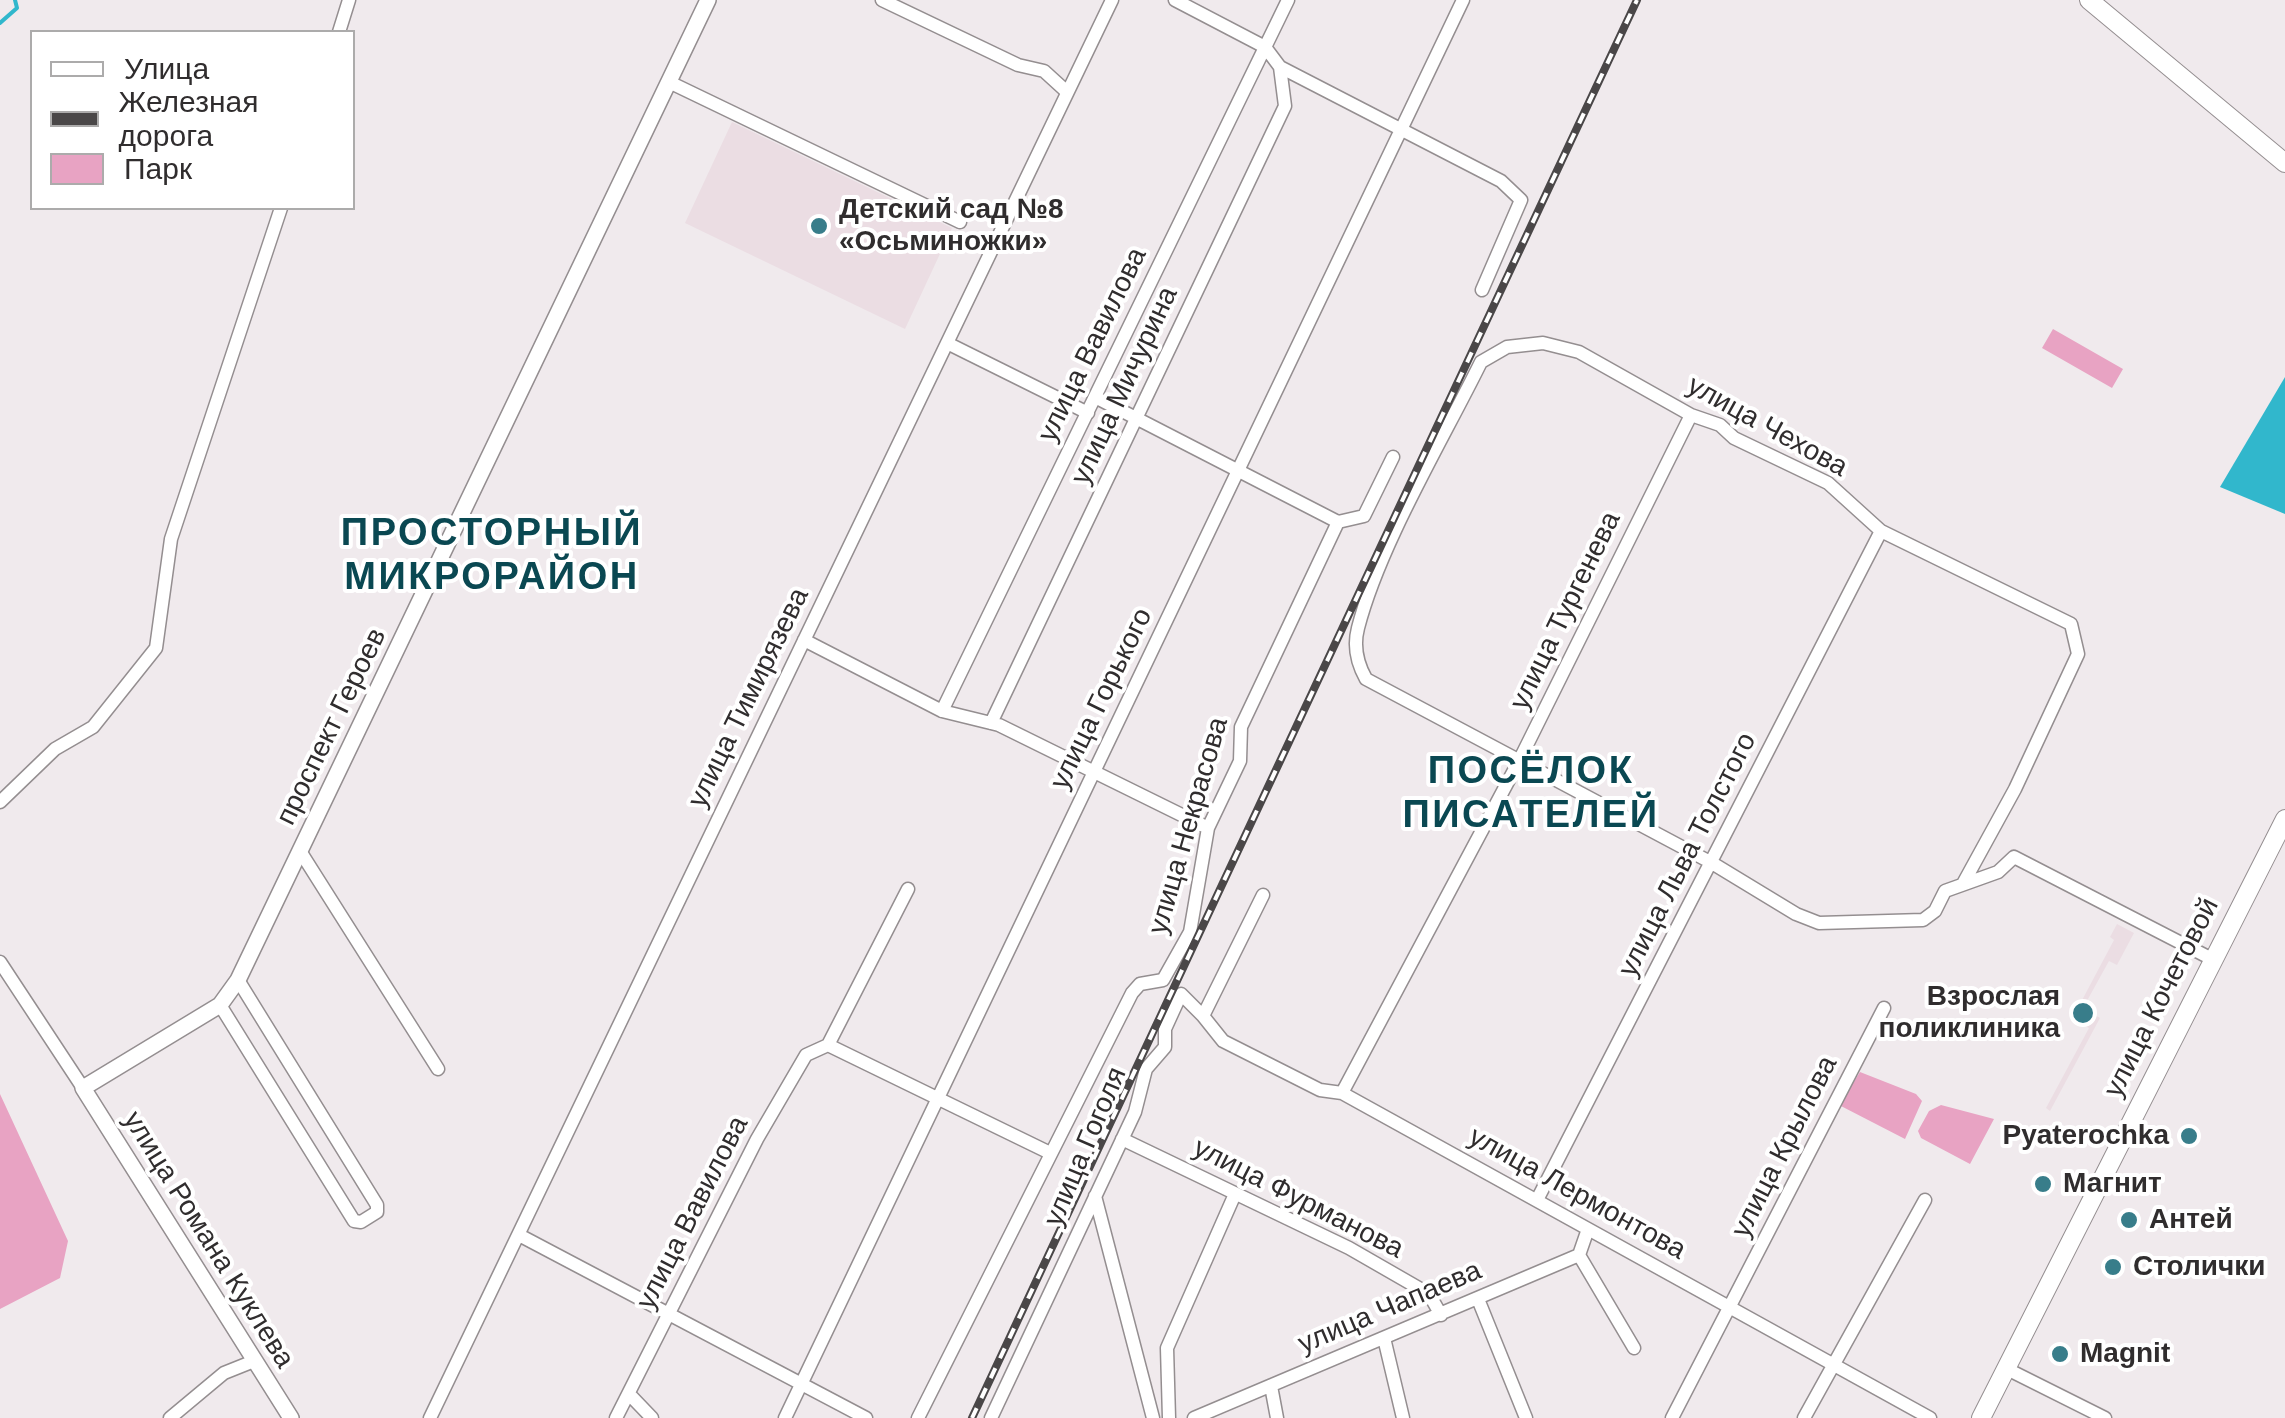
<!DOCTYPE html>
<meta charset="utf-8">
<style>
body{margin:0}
#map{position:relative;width:2285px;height:1418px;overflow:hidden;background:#f0eaed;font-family:Helvetica,sans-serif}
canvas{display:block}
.legend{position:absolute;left:30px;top:30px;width:325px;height:180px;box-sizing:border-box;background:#fff;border:2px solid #acabab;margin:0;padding:12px 18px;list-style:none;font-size:30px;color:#302d2e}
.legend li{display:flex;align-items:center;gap:20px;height:50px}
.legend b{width:50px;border:2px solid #acabab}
</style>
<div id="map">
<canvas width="2285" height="1418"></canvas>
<ul class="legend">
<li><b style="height:12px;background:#fff"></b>Улица</li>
<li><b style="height:12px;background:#4a4748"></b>Железная дорога</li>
<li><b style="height:28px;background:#e8a3c3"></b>Парк</li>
</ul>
</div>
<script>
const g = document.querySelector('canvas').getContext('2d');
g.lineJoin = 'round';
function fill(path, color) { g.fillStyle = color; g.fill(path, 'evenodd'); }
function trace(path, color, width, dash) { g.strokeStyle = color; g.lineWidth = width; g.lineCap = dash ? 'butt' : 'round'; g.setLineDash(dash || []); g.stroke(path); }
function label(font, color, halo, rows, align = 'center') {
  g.font = font + ' Helvetica,sans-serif'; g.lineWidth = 8; g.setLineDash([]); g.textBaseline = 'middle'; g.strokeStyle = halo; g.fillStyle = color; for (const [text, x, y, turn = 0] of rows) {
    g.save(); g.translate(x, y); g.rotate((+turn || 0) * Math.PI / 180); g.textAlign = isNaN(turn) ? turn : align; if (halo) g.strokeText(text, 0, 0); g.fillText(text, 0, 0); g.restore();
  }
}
fill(new Path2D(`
 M732 122 952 228 905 329 685 223Z
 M2117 924 2134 933 2117 965 2109 961 2083 1008 2100 1018 2050 1111 2046 1108 2089 1028 2072 1019 2114 940 2110 937Z`), '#ebdde3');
fill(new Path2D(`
 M2053 329 2123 369 2112 388 2042 348Z
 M1860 1072 1916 1094 1922 1101 1905 1139 1839 1105Z
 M0 1094 68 1241 60 1278 0 1309Z
 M1941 1105 1994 1119 1970 1164 1921 1138 1918 1131 1929 1111Z`), '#e8a3c3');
fill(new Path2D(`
 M2285 377V514L2220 487Z`), '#31b7cc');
trace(new Path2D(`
 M0 23 17 8 15 0`), '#31b7cc', 4);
const minor = new Path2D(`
 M882 0 1018 65 1044 71 1067 92
 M1175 0 1265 47 1280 67 1501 181 1521 200 1482 290
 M339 32 349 0
 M669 82 960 222
 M947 343 1088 413
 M1095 397 1338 522
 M804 640 942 711 999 725 1208 828
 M942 711 1288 0
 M991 723 1285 106 1280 67
 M0 802 55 749 93 727 156 648 171 539 281 208
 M300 851 438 1069
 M1964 882 2015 789 2078 654 2071 624 1881 531 1828 483 1734 438 1720 425 1691 415 1579 352 1543 343 1507 347 1481 362C1442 441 1379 546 1358 628 1353 647 1357 663 1366 679L1712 863 1796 914 1819 923 1923 920 1935 911 1945 891 1998 872 2014 857 2212 959
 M0 962 83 1088
 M220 1005 354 1221 361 1222 377 1212V1205L238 980
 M1203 1016 1223 1041 1320 1090 1342 1093 1930 1418
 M828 1045 1048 1152
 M828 1045 908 889
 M1342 1093 1519 761 1691 415
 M1122 1139 1349 1248 1429 1294 1441 1315
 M1095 1196 1153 1418
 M1537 1200 1881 531
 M519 1235 866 1418
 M1579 1255 1634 1348
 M1478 1299 1526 1418
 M1384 1338 1403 1418
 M2007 1369 2105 1418
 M1271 1386 1277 1418
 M629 1394 652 1418
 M170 1418 224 1373 254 1361
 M430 1418 1112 0
 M616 1418 757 1139 806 1055 828 1045
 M785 1418 1463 0
 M918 1418 1132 993 1140 984 1163 980 1190 932 1208 828 1240 761 1241 727 1338 522 1364 516 1393 457
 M991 1418 1135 1112 1146 1069 1165 1047V1029L1181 994 1203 1016 1263 895
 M1169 1418 1167 1348 1235 1194
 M1194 1418 1579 1255 1588 1229
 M1672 1418 1884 1008
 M1804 1418 1925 1200`);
const tertiary = new Path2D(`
 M291 1418 83 1088 220 1005 238 980 708 0`);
const secondary = new Path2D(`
 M2089 0 2285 163
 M1981 1418 2285 819`);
trace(minor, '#948e90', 15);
trace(tertiary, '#948e90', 18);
trace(secondary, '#948e90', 20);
trace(minor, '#fff', 12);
trace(tertiary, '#fff', 15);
trace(secondary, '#fff', 18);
const rail = new Path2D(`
 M972 1418 1637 0`);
trace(rail, '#4a4748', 8);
trace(rail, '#fff', 4, [11]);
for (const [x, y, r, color] of [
 [819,226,10,"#387d8a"],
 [2083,1013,12,"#387d8a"],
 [2189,1136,10,"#387d8a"],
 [2043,1184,10,"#387d8a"],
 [2129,1220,10,"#387d8a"],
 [2113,1267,10,"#387d8a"],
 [2060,1354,10,"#387d8a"]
]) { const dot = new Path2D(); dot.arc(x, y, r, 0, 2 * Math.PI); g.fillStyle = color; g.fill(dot); trace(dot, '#fff', 4); }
label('bold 28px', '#302d2e', '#fff', [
 ["Детский сад №8",839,210],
 ["«Осьминожки»",839,242],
 ["Взрослая",2060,997,"right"],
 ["поликлиника",2060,1029,"right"],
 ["Pyaterochka",2169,1136,"right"],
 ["Магнит",2063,1184],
 ["Антей",2149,1220],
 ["Столички",2133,1267],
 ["Magnit",2080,1354]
], 'left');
label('28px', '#302d2e', '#fff', [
 ["улица Вавилова",1093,345,-64],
 ["улица Мичурина",1125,386,-65],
 ["улица Чехова",1767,427,29],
 ["улица Тургенева",1566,611,-64],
 ["улица Тимирязева",749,698,-64],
 ["улица Горького",1102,699,-64],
 ["проспект Героев",332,727,-64],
 ["улица Некрасова",1189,826,-74],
 ["улица Льва Толстого",1688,855,-63],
 ["улица Кочетовой",2162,998,-63],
 ["улица Гоголя",1086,1147,-67],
 ["улица Крылова",1785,1147,-63],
 ["улица Лермонтова",1577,1194,29],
 ["улица Фурманова",1298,1199,27],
 ["улица Вавилова",693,1213,-63],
 ["улица Романа Куклева",208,1240,58],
 ["улица Чапаева",1390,1308,-23]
]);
g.letterSpacing = '2.5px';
label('bold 38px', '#0a4852', '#fff', [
 ["ПРОСТОРНЫЙ",492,535],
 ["МИКРОРАЙОН",492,579],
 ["ПОСЁЛОК",1531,773],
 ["ПИСАТЕЛЕЙ",1531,817]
]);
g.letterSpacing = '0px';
</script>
